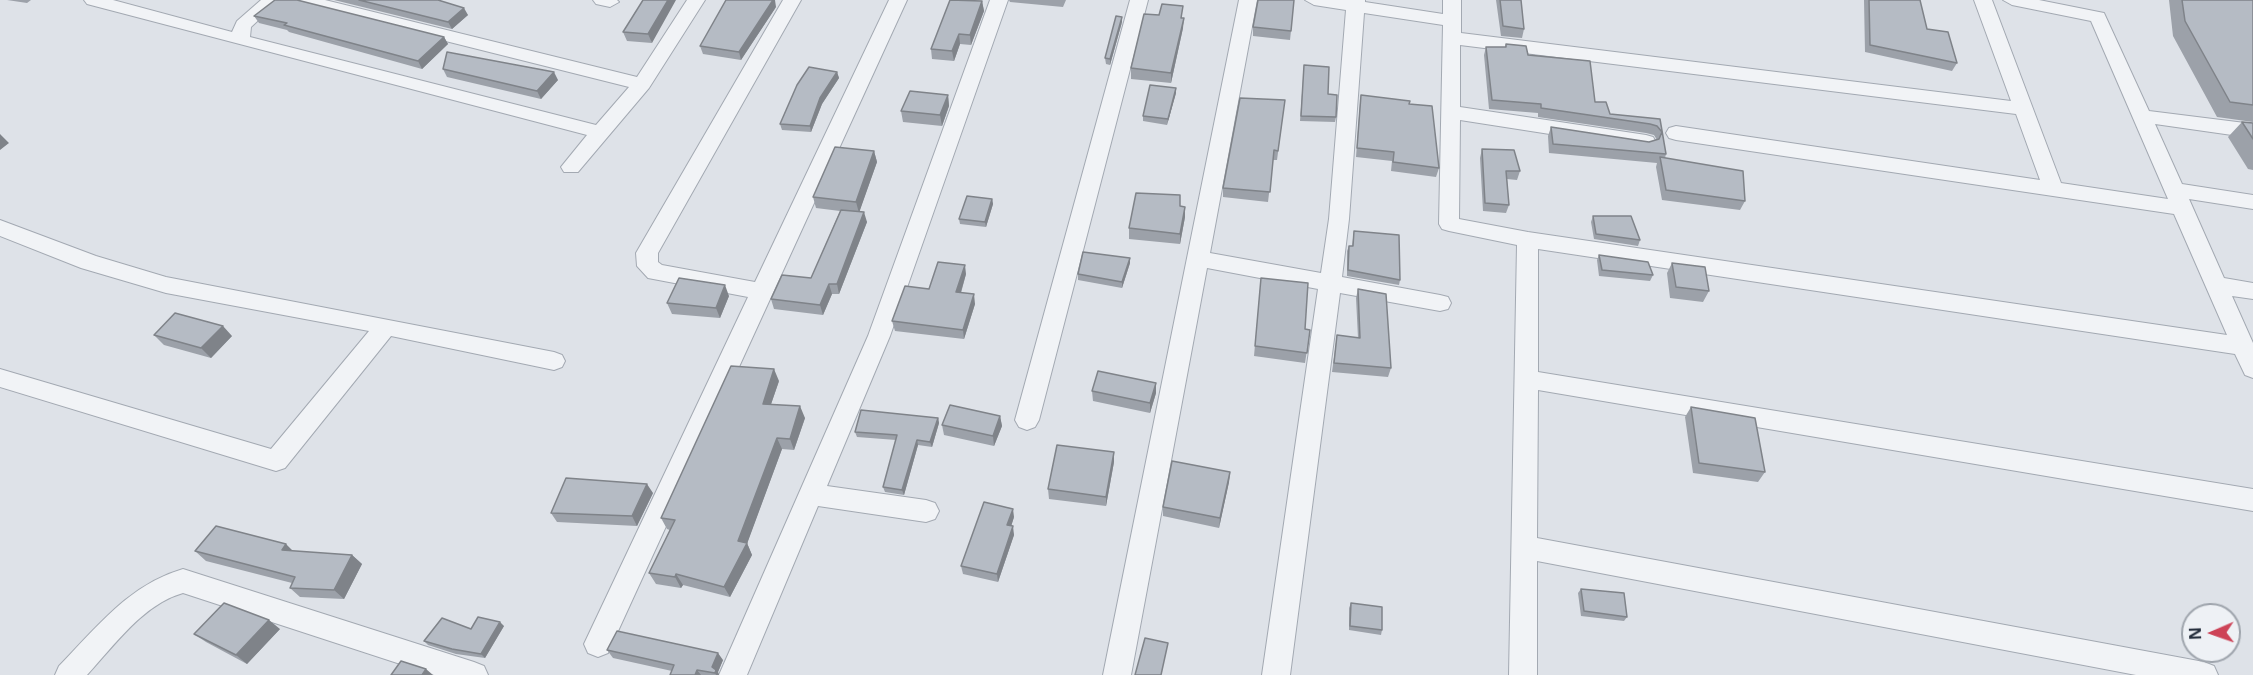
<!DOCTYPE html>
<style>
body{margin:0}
#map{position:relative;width:2253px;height:675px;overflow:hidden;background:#dee2e8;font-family:"Noto Sans",sans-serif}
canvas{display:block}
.north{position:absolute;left:2181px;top:603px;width:60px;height:60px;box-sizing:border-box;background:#eef1f5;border:2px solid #9ea4ac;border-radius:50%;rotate:268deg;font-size:16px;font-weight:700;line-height:24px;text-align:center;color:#27303e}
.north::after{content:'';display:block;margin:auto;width:21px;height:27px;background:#cd4357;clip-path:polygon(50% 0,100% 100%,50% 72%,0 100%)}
</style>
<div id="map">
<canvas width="2253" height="675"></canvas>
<div class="north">N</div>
</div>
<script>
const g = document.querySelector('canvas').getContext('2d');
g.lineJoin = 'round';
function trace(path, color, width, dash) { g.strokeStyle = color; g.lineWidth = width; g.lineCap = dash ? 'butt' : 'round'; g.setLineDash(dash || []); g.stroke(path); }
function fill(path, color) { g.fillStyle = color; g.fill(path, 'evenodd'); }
const minor = new Path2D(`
 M84 0H113L232 32 237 21 261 0H280L251 27 250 37 596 125 629 87 298 4 295 0H325L637 77 687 0H705L649 88 578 172H564L561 167 587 135 87 4Z
 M593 0H617L619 2 610 7 596 4Z
 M783 0H801L658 253V262L662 265 755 282 889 0H907L608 653 598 657 588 653 584 644 748 297 648 278 637 266 636 253Z
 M990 0H1008L890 336 827 486 926 500 935 503 939 511 935 519 926 522 818 506 747 675H719L868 336Z
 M1130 0H1148L1039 420 1035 427 1027 430 1019 427 1015 420Z
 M1239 0H1257L1210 253 1321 273 1329 219 1346 10 1314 5 1305 0H1365V2L1443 14V0H1461V33L2011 101 1974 0H1992L2061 183 2168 199 2091 21 2012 5 2003 0H2039L2104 13 2149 111 2253 124V138L2155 124 2182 184 2253 195V209L2189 199 2224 278 2253 283V299L2232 296 2253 343V378L2245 375 2235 354 1538 249V372L2253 489V511L1538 390 1537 538 2204 662 2214 666 2218 675H2136L1537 561V675H1509L1517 245 1449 231 1442 229 1439 224 1443 25 1364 13 1349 219 1342 277 1440 295 1448 297 1451 303 1448 309 1440 311 1340 293 1290 675H1262L1318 289 1207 268 1131 675H1103ZM1460 45 2016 114 2040 180 1676 126 1669 128 1666 133 1669 138 1676 140 2174 214 2227 335 1528 232 1459 219 1460 120 1646 149 1653 147 1656 142 1653 137 1646 135 1460 107Z
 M0 220 96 256 166 277 554 352 562 355 565 361 562 367 554 370 391 336 285 468 276 471 0 387V369L271 449 369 331 166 293 81 268 0 236Z
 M183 569 474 662 484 666 488 675H434L183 593C143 604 114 646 87 675H55L59 666C97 627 130 584 183 569Z`);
trace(minor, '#a3a9b2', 2);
fill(minor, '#f1f3f6');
fill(new Path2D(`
 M7 0H31L27 3Z
 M334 0H438L468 15 452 29Z
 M643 0 652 43 627 41 623 32Z
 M1009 0H1066L1063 7 1010 2Z
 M1496 0H1521L1524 29 1522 38 1501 36Z
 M1864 0H1920L1927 29 1957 63 1952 71 1865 52Z
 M2169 0H2253V122L2217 117 2173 36Z
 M982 1 984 11 971 45 960 44 954 61 932 59 931 49Z
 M776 7 741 60 703 54 700 46Z
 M254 16 444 37 448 44 422 69 289 32 287 30 259 23Z
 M1183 18V28L1171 83 1131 79V68Z
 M1122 22 1110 65 1106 64 1105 58Z
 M1253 27 1291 31 1290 40 1253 36Z
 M1506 44 1528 55 1595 102 1610 114 1660 119 1666 154 1665 158 1745 201 1740 210 1662 200 1656 167 1657 163 1549 153 1548 136 1551 127 1649 142 1657 140 1654 135 1646 133 1538 117V113L1489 109 1484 55 1486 47H1505Z
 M1304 65 1336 117 1335 122 1300 121Z
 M443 69 558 80 541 99 447 77Z
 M837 72 839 78 822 104 811 132 782 130 780 124Z
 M1176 93 1167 125 1143 121V116Z
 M948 95 949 106 942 126 903 122 901 111Z
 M1361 95 1439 168 1436 177 1391 171 1392 161 1356 157 1360 103Z
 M1285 100 1277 160H1273L1268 202 1223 197V188Z
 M2242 122 2253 123V170L2248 169 2228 137Z
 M1482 149 1520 171 1517 180 1507 179 1509 205 1506 213 1483 211 1480 158Z
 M874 151 877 162 859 212 867 222 839 294H832L823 315 774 309 771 299 811 278 840 211 816 208 813 197Z
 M992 199 993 204 986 227 960 224 959 219Z
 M1593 216 1640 240 1638 246 1594 239 1591 222Z
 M1185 217 1180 244 1129 239V228Z
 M1354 231 1400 280 1399 285 1347 276V251L1349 246H1352Z
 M1599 255 1653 275 1650 281 1599 276 1597 260Z
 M1130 258V263L1122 288 1078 280V274Z
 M1672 263 1709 291 1703 302 1670 298 1667 273Z
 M966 274 961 293 975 304 964 339 895 331 892 321 929 289Z
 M1260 289 1305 329 1310 330 1305 363 1254 356Z
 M1358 289 1391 368 1388 377 1332 372 1337 335 1358 338 1356 298Z
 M729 296 720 318 672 314 667 303Z
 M154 335 232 336 211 358 164 345Z
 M779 381 771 404 805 418 794 450 782 449 747 543 752 555 730 597 683 585 681 588 656 584 649 573 670 530 667 529 661 518Z
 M1092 391 1156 393 1150 413 1093 401Z
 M1691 407 1765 472 1758 482 1693 473 1685 417Z
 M1000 416 1002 426 994 446 944 435 942 425Z
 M938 418 939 423 932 447 918 445 904 495 885 492 883 487 896 440 857 437 855 432Z
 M1114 462 1106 506 1049 499 1048 489Z
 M1230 472 1229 482 1219 528 1163 516V507Z
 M653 493 637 526 557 522 551 513Z
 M1014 517 1011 526 1014 535 998 582 963 574 961 566Z
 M195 551H294L352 555 362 564 344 599 300 597 290 588 292 583 206 561Z
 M1581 589 1627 617 1624 621 1581 616 1578 593Z
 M1351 603 1382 630 1381 635 1349 630V608Z
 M504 626 485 658 456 654 428 645 424 641 471 629Z
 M280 629 247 664 206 642 194 634Z
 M607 650 723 660 718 672 719 675H670L672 671 613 658Z`), '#9ca1a9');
fill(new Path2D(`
 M668 0H676L652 43 648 34Z
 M773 0H775L776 7 741 60 739 52Z
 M982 1 984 11 971 45 970 35Z
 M464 8 468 15 452 29 448 22Z
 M1122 17V22L1110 65V59Z
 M1184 18 1183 28 1171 83V73Z
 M959 34 960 44 954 61 952 51Z
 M444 37 448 44 422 69 418 61Z
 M554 72 558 80 541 99 537 91Z
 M837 72 839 78 822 104 811 132 810 126 820 98Z
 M1176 88V93L1167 125 1168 119Z
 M948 95 949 106 942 126 940 115Z
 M0 134 9 143 0 150Z
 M874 151 877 162 859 213 856 202Z
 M992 199 993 204 986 227 985 222Z
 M1185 207V217L1180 244V234Z
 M864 212 867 222 839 294 837 284Z
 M1130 258V263L1122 288V282Z
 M965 265 966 274 958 302 956 292Z
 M829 284 832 294 823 315 820 305Z
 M725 285 729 296 720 318 716 308Z
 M974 294 975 304 964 339 963 330Z
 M223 326 232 336 211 358 201 348Z
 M774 369 779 381 767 416 763 404Z
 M1156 383V393L1150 413V403Z
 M800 406 805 418 794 450 790 439Z
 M1000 416 1002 426 994 446 993 436Z
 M938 418 939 423 932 447 930 442Z
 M777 438 782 449 747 544V543L752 555 730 597 724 587 738 541Z
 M917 440 918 445 904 495 902 490Z
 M1114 452V462L1106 506V497Z
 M1230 472 1229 482 1219 528 1220 518Z
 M647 484 653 493 637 526 632 516Z
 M1013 509 1014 517 1009 533 1007 525Z
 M1013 526 1014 535 998 582 997 574Z
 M286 544 296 554 282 550Z
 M352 555 362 564 344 599 334 590Z
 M676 574 683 585 681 588 675 577Z
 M269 620 280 629 247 664 236 655Z
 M500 622 504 626 485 658 481 654Z
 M718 653 723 660 718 672 719 675H716L712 667Z
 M426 669 433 675H422Z
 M697 670 701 675H695Z`), '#7f8389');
const building = new Path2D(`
 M275 0H297L444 37 418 61 284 25 287 23 254 16Z
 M359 0H438L464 8 448 22Z
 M643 0H668L648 34 623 32Z
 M726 0H773L739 52 700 46Z
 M950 0 982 1 970 35 959 34 952 51 931 49Z
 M1258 0H1294L1291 31 1253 27Z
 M1500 0H1521L1524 29 1503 26Z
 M1869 0H1920L1927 29 1948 32 1957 63 1870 45Z
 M2182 0H2253V105L2230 102 2185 21Z
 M1162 4 1183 6 1181 18H1184L1171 73 1131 68 1144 14 1159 15Z
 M1116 16 1122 17 1110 59 1105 58Z
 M1506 44 1526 46 1528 55 1590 61 1595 102H1606L1610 114 1660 119 1666 154 1553 144 1551 127 1649 142 1659 139 1662 132 1657 126 1650 124 1541 108V104L1492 100 1486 47H1506Z
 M447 52 554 72 537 91 443 69Z
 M1304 65 1329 67 1328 94 1337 95 1336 117 1301 116Z
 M809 67 837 72 820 98 810 126 780 124 797 85Z
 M1150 85 1176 88 1168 119 1143 116Z
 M910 91 948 95 940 115 901 111Z
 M1361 95 1410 101 1409 104 1432 106 1439 168 1393 162 1394 152 1357 148Z
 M1240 98 1285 100 1278 151 1274 150 1270 192 1223 188Z
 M2242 122 2253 123V139Z
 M835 147 874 151 856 202 813 197Z
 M1482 149 1514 150 1520 171H1506L1509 205 1485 203Z
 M1660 157 1743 171 1745 201 1666 190Z
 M1136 193 1180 195V206L1185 207 1180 234 1129 228Z
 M967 196 992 199 985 222 959 219Z
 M841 210 864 212 837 284H829L820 305 771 299 782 275 811 278Z
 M1593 216H1631L1640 240 1596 234Z
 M1354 231 1399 235 1400 280 1348 270 1349 246H1353Z
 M1083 252 1130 258 1122 282 1078 274Z
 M1599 255 1648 262 1653 275 1602 270Z
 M938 262 965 265 956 292 974 294 963 330 892 321 905 286 929 289Z
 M1672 263 1705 267 1709 291 1676 287Z
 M679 278 725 285 716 308 667 303Z
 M1261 278 1308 283 1305 329 1310 330 1307 353 1255 346Z
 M1358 289 1386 294 1391 368 1334 363 1337 335 1360 338Z
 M175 313 223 326 201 348 154 335Z
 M731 366 774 369 763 404 800 406 790 439 777 438 738 541 747 543 724 587 676 574 675 577 649 573 675 520 661 518Z
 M1098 371 1156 383 1150 403 1092 391Z
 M950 405 1000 416 993 436 942 425Z
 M1691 407 1755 418 1765 472 1699 463Z
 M861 410 938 418 930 442 917 440 902 490 883 487 897 435 855 432Z
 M1057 445 1114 452 1106 497 1048 489Z
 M1172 461 1230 472 1220 518 1163 507Z
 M566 478 647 484 632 516 551 513Z
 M984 502 1013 509 1007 525 1013 526 997 574 961 566Z
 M216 526 286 544 282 550 352 555 334 590 290 588 295 577 195 551Z
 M1581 589 1624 593 1627 617 1584 611Z
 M224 603 269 620 236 655 194 634Z
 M1351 603 1382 607V630L1350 626Z
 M478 617 500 622 481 654 452 649 424 641 442 618 471 629Z
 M617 631 718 653 712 667 716 670 715 673 697 670 695 675H670L674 665 607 650Z
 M1145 638 1168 643 1161 675H1135Z
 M401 661 426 669 422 675H391Z`);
fill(building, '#b5bbc4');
trace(building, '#7f8389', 1.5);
</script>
